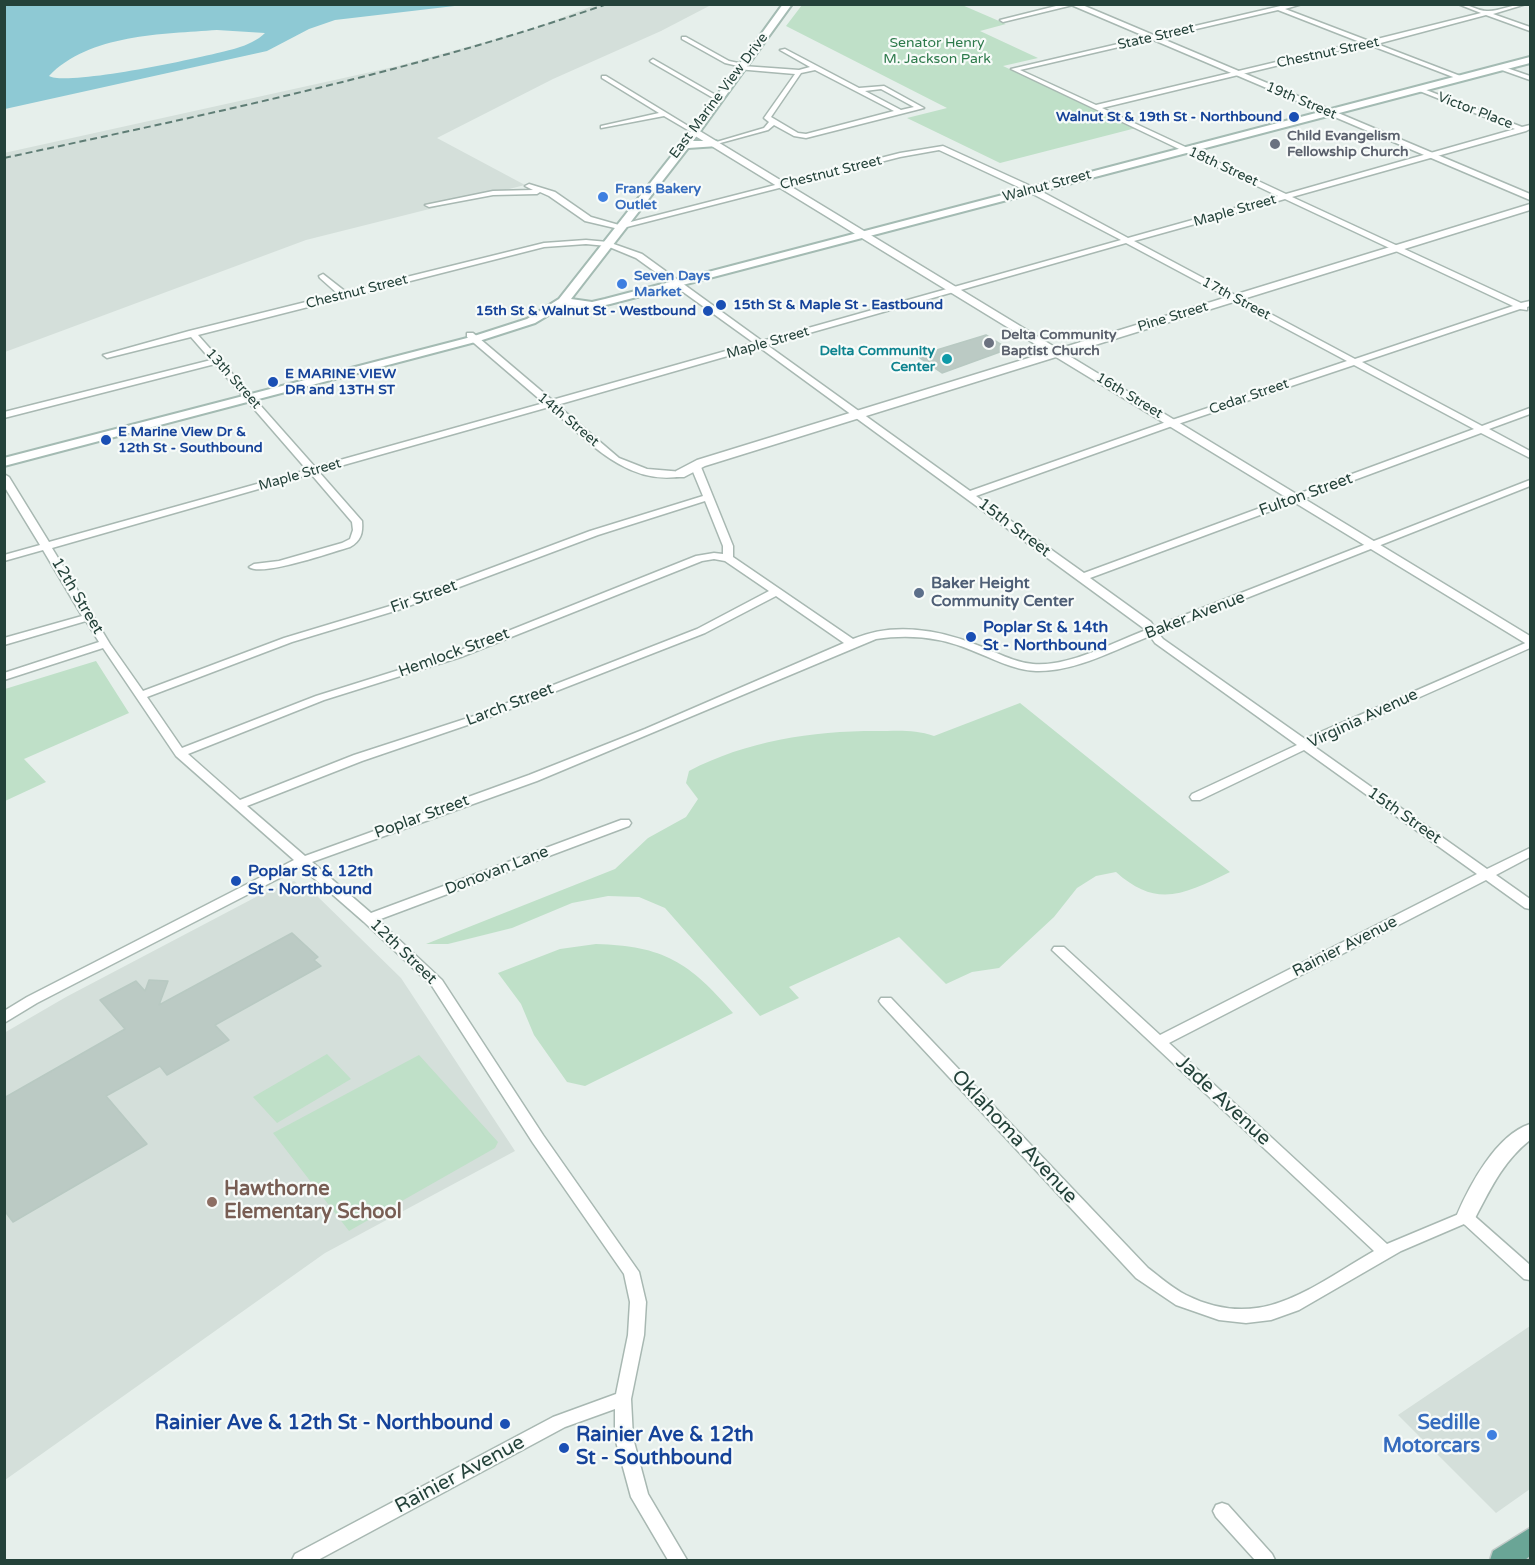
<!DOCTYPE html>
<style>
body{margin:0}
#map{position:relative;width:1535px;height:1565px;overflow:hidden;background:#e6efeb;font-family:"Varela Round",sans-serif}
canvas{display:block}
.frame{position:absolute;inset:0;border:6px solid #24423a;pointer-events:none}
</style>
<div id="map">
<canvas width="1535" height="1565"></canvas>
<div class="frame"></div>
</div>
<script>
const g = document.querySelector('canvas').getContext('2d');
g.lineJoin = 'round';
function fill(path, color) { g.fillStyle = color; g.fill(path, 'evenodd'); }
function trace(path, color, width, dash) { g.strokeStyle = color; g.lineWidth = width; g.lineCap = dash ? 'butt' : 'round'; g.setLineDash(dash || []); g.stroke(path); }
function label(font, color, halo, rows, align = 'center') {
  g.font = font + ' "Varela Round",sans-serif'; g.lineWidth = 4.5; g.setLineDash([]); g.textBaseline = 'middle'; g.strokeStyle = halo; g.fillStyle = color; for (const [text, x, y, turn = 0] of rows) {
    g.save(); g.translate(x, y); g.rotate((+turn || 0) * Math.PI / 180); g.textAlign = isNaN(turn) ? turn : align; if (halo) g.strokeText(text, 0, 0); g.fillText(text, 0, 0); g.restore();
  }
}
fill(new Path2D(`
 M595 5H711L661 31 553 79 437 138 525 185 306 240 5 352 4 153 398 66 532 29Z
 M294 881 308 893H314L401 978 515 1151 325 1253 5 1480 4 1033 66 997 256 897Z
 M1530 1326V1489L1496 1513 1398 1415Z`), '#d4dfda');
fill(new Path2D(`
 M802 5H962L1006 24 980 31 1038 58 1003 66 1136 128 1000 163 907 118 947 108 786 26Z
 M96 661 129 713 24 759 46 782 5 801V689Z
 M1020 703 1230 872C1185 894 1157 909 1116 872L1096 876 1077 888 1054 917 999 968 972 972 946 984 899 937 789 987 799 998 760 1016 665 908 639 897 608 896 572 903 512 928 448 944H426L615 869 648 838 686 817 698 799 686 783 689 771C746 741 812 731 876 731 897 731 914 729 934 736Z
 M596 944C664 946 689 962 733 1013L585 1086 567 1082 534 1035 521 1004 498 973 560 949Z
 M327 1054 351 1079 277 1123 253 1097Z
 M419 1055 498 1142 495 1148 349 1231 273 1133Z`), '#bfe0c8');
fill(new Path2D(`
 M4 5 5 4 463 5 335 20 309 29 267 51 5 109ZM217 30 265 33C258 40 247 45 237 48 211 56 67 87 49 76 89 34 163 34 217 30Z`), '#8ec9d4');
const building = new Path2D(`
 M986 335 1008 349 942 373 917 356Z
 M292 933 318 957 314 960 321 966 215 1025 229 1040 167 1075 160 1066 106 1096 147 1144 13 1222 4 1210V1098L125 1029 100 1000 136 981 145 991 149 980 168 981 159 1005Z`);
fill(building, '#bbcac4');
trace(building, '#b8c9c2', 1.5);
const minor = new Path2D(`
 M1064 4H1077L1003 22 1000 20Z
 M1289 4H1302L1285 9 1369 41 1481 13 1458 4C1470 4 1477 11 1487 11 1497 12 1513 4 1526 4L1493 14 1530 27V31L1486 15 1377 44 1463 77V79L1461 80 1367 44 1362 45 1102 108 1286 194 1515 129 1417 90V88H1421L1522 127 1530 125V129L1526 131 1292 197 1521 303 1530 301V306L1527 307V310L1520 309 1362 362 1482 426 1530 408V414L1489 429 1530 451V458L1481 433 1090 578 1151 622 1154 627 1530 480V486L1158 633 1163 639 1305 739 1530 641V648L1312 745 1487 869 1530 848V857L1496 875 1530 899V909L1525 908 1486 880 1169 1043 1387 1244 1466 1211 1471 1213 1530 1265V1280L1524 1279 1464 1224 1401 1251 1299 1310 1271 1320 1246 1323 1219 1320 1176 1305 1136 1278 881 1004 879 1001 881 998H891L1148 1268C1160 1277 1172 1288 1186 1295 1262 1333 1312 1286 1374 1251L1052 950 1054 947H1064L1160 1035 1477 874 1304 750 1200 800H1192L1190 797 1192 794 1297 745 1155 643 1150 636C1114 650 1075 672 1036 671 1013 670 992 658 971 650 940 637 909 634 876 639L537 781 312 862 371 913 621 820H629L631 823 629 826 378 920 442 980 543 1135 639 1272 646 1302 644 1335 631 1399 633 1438 648 1494 687 1560H668L631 1497 615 1438V1409L565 1427 318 1560H292L295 1554 553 1417 616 1394 628 1335 630 1302 624 1274 533 1143 432 986 364 922 301 867 37 1003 4 1023V1011L27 997 294 860 176 756 103 648 4 680V673L99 642 86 621 4 645V638L82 616 43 550 4 561V555L40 545 4 486V474L9 477 49 542 307 470 215 364 4 418V412L211 360 191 337 107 358 103 355 189 331 338 294 320 278 319 276 323 274 346 292 544 243 586 240 608 242 642 254 762 341 1121 240 1029 192 939 150 900 157 619 229 585 221 549 196 540 192 537 194 493 195 429 207 425 205 493 191 533 190 525 186 529 184 555 192 591 217 619 225 900 153 943 146 1035 188 1128 238 1278 196 1011 69ZM1278 10 1360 42 1096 105 1020 70ZM1285 199 1513 306 1355 359 1134 241ZM1126 243 1347 361 1169 421 970 491 767 345ZM586 244 607 246 636 258 754 343 552 400 473 333H467V337L544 403 315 467 198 335 544 247ZM759 347 1146 630C1112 643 1069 667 1033 664 1013 662 996 652 977 645 938 629 892 622 853 639L733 557V546L701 467 696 464 691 467 703 496 590 531 390 606 284 638 143 691 110 644 52 548 311 474 352 522 353 530 350 539 342 543 279 561 254 564 249 567C262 577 332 552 350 547 361 541 363 533 362 521L319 472 549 407C587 440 627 487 683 476V472L647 469 619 458 557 405ZM1354 365 1474 429 1084 573 976 496 1175 425ZM705 501 723 546V554L714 553 696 556 453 653 316 696 182 748 147 697 292 642 398 610 598 535ZM714 559 725 561 769 591 697 629 474 716 354 755 240 800 188 754 324 700 461 657 702 561ZM776 596 844 643 645 729 529 775 305 856 247 806 362 761 482 720 705 633Z
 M682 37H686L729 61 743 64V66L799 70 810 67 780 50 785 49 859 88 884 86 924 108 806 138 794 136 774 125 768 130 713 145V143L764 128 769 122 764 118 795 74 737 69 738 66 725 63 682 39ZM815 70 894 111 806 134 798 133 771 117 801 73ZM881 89 914 107 901 110 865 91Z
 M653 59 719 97 720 98 715 99 651 62 650 61Z
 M1501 66 1530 76V80L1499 69 1498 68Z
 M602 76H606L698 132 693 133 664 116 601 128V126L659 113 602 78Z
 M1222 1503 1228 1505 1272 1554 1275 1560H1255L1216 1517 1213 1511 1216 1505Z`);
const tertiary = new Path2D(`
 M1069 4H1080L1530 194V200Z
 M692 130H698L1058 349 1530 204V210L1066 354 1530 636V646L1056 357 705 466 684 477H676V471L697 460 1048 352 692 134Z
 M1530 1124V1140C1502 1162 1489 1192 1473 1222L1466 1225 1459 1222 1456 1217C1469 1186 1496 1135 1530 1124Z`);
const secondary = new Path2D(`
 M783 4H792L693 141H715L718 142V146L688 148 571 299 592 302 605 299 1530 57V63L610 304 592 308 565 305 535 323 479 341 4 466V458L471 337 527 319 559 299 692 130Z`);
const primary = new Path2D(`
 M1530 1528V1556L1525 1560H1490L1493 1551Z`);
trace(minor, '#a8b8b2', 3);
trace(tertiary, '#a8b8b2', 3);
trace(secondary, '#a4bbb3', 4);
trace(primary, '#c2cac8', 3);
fill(minor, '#fff');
fill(tertiary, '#fff');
fill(secondary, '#fff');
fill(primary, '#6aa596');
trace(new Path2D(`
 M4 158C208 114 410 73 607 4`), '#5f7d75', 2, [7, 4]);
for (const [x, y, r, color] of [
 [1294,117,6,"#1a4fb4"],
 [1275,144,6,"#6b7280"],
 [603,197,6,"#3f7fe0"],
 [622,284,6,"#3f7fe0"],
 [721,305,6,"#1a4fb4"],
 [708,311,6,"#1a4fb4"],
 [989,343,6,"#6b7280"],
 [947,359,6,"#0f9aa8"],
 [273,382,6,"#1a4fb4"],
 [106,440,6,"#1a4fb4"],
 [919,593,6,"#5c6f8a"],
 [971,637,6,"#1a4fb4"],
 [236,881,6,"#1a4fb4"],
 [212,1202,6,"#8d6e63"],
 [505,1424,6,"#1a4fb4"],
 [1492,1435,6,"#3f7fe0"],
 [564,1448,6,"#1a4fb4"]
]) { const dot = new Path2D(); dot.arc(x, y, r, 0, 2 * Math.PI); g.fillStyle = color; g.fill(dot); trace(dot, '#f7fbf9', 2); }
label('14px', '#24423a', '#f7fbf9', [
 ["State Street",1156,37,-13],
 ["Chestnut Street",1328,53,-12],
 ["East Marine View Drive",719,96,-53],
 ["19th Street",1301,101,23],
 ["Victor Place",1475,111,21],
 ["18th Street",1223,167,25],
 ["Chestnut Street",831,173,-14],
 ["Walnut Street",1047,186,-15],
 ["Maple Street",1235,211,-16],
 ["Chestnut Street",357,292,-14],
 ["17th Street",1236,299,28],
 ["Pine Street",1173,317,-17],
 ["Maple Street",768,343,-16],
 ["13th Street",233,379,48],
 ["16th Street",1129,396,31],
 ["Cedar Street",1249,397,-19],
 ["14th Street",568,420,40],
 ["Maple Street",300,475,-16]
]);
label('14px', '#2d7a4b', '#f7fbf9', [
 ["Senator Henry",937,43],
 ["M. Jackson Park",937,59]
]);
label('bold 14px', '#164399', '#f7fbf9', [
 ["Walnut St & 19th St - Northbound",1282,117,"right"],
 ["15th St & Maple St - Eastbound",733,305],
 ["15th St & Walnut St - Westbound",696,311,"right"],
 ["E MARINE VIEW",285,374],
 ["DR and 13TH ST",285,390],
 ["E Marine View Dr &",118,432],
 ["12th St - Southbound",118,448]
], 'left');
label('bold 14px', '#5b616d', '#f7fbf9', [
 ["Child Evangelism",1287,136],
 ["Fellowship Church",1287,152],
 ["Delta Community",1001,335],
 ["Baptist Church",1001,351]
], 'left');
label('bold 14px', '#366cbe', '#f7fbf9', [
 ["Frans Bakery",615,189],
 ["Outlet",615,205],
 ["Seven Days",634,276],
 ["Market",634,292]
], 'left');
label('bold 14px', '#0d838f', '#f7fbf9', [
 ["Delta Community",935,351],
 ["Center",935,367]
], 'right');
label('16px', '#24423a', '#f7fbf9', [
 ["Fulton Street",1306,495,-20],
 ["15th Street",1014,528,37],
 ["12th Street",77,596,59],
 ["Fir Street",424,597,-20],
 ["Baker Avenue",1195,616,-21],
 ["Hemlock Street",454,653,-20],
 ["Larch Street",510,705,-21],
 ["Virginia Avenue",1363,719,-25],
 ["15th Street",1404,816,35],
 ["Poplar Street",422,817,-20],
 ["Donovan Lane",497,871,-21],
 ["Rainier Avenue",1345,947,-27],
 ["12th Street",403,952,44]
]);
label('bold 16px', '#4e5e75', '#f7fbf9', [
 ["Baker Height",931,584],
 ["Community Center",931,602]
], 'left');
label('bold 16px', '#164399', '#f7fbf9', [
 ["Poplar St & 14th",983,628],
 ["St - Northbound",983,646],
 ["Poplar St & 12th",248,872],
 ["St - Northbound",248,890]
], 'left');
label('20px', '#24423a', '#f7fbf9', [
 ["Jade Avenue",1223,1101,43],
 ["Oklahoma Avenue",1014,1137,47],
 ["Rainier Avenue",460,1475,-28]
]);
label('bold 20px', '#785e54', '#f7fbf9', [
 ["Hawthorne",224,1190],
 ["Elementary School",224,1213]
], 'left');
label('bold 20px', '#164399', '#f7fbf9', [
 ["Rainier Ave & 12th St - Northbound",493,1424],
 ["Rainier Ave & 12th",576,1436,"left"],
 ["St - Southbound",576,1459,"left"]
], 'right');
label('bold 20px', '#366cbe', '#f7fbf9', [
 ["Sedille",1480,1424],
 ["Motorcars",1480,1447]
], 'right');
</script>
